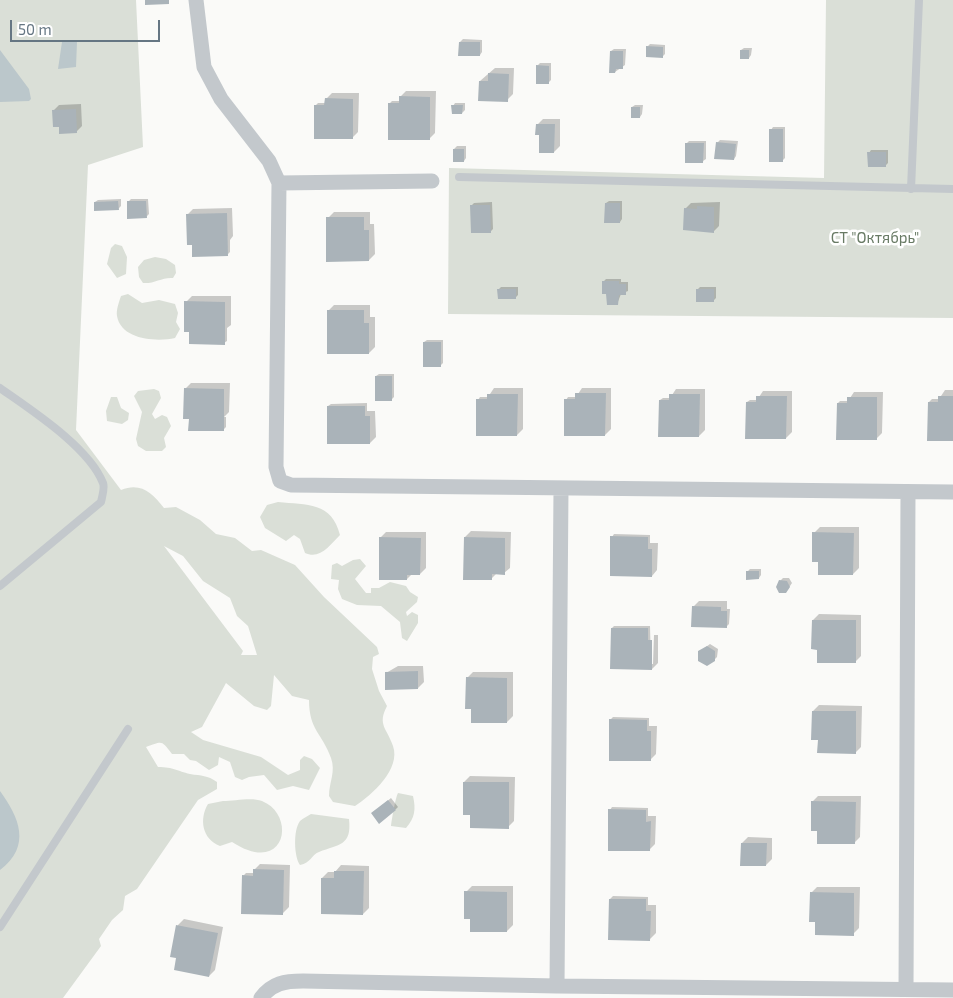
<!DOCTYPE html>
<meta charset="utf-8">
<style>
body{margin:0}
#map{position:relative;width:953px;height:998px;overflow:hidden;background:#fafaf8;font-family:"Exo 2",sans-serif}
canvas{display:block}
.scale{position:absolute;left:10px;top:20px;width:150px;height:22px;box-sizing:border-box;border:2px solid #657683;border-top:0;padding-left:6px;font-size:15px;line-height:18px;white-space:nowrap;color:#657683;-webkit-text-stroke:4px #fff;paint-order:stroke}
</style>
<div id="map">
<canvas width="953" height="998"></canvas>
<div class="scale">50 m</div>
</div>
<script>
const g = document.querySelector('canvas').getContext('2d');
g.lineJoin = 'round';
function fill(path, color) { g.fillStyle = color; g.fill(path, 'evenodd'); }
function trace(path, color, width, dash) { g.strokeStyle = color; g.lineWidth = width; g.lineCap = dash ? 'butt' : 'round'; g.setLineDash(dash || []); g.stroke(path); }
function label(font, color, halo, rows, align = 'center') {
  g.font = font + ' "Exo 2",sans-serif'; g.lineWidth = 5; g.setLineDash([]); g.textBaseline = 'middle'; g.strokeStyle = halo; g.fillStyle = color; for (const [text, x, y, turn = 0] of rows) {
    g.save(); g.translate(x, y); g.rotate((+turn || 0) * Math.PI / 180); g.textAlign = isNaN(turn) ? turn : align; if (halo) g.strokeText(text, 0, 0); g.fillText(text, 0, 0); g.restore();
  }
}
fill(new Path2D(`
 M0 0H136L143 147 88 165 76 430 121 490C141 482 152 493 164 508L176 507 200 520 216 534 235 538 252 551 261 550 295 565 324 597 377 647 379 654 373 657 372 669 379 691 387 706C377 725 387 728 393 746 401 769 372 795 355 806L333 802 329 796C329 782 336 772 331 758 322 733 309 730 309 700L292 696 274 675 271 706 267 710 254 706 226 683 202 727 191 732 203 740 261 757 288 775 300 770V760L304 756 312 759 320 768 309 790 293 786 277 790 264 775 249 777 242 780 235 777 230 762 219 757 218 765 209 770 196 761 190 760 184 754H172C161 740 163 741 146 747L158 767C174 767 177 771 190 774 202 776 207 775 217 782V789L198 800 137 889 125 896 123 910 112 920 99 939 101 946 63 998H0ZM164 546 183 556 203 581 230 598 237 616 248 626 257 655H241L243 651Z
 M826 0H953V318L448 314 449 168 824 178Z
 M115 244 122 246 127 257 126 274 117 278 107 264 111 248Z
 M155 257 166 259 175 265 176 273 173 278C162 277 154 284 143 283L139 277 138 267 144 260Z
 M128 294 142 303 159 300 175 304 178 313 176 322 180 329 175 338C157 342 121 340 117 316 116 310 119 302 121 296Z
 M154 389 159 391 161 398 152 414 155 419 162 415 167 417 171 426 164 438 166 447 162 451H146L138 446 136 439 142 412 134 396 138 391Z
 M111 397H117L121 408 129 413 128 420 122 424 107 421 106 411Z
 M278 502C307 505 332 502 340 535 330 545 320 560 305 553L300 539 294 535 286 541 265 528 260 517 267 505Z
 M360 559 366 566 355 579 366 593H371V588H379L390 582 406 586 410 592 418 597 417 602 406 612 407 616 412 612 418 615V623L407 641 402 638 400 622 381 606 357 605 342 599 338 589 339 580 331 579 332 565 337 563 342 566 353 560Z
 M398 793 413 796C416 809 415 818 406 828L391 826C392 819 395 799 398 793Z
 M223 801C234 801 252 797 262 801 297 815 286 877 232 842L220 846C202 839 199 819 208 804Z
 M311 814 349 819C352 846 339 844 319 852 311 855 311 863 300 865 294 857 293 830 300 821 303 818 308 816 311 814Z`), '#dadfd7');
fill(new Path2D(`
 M62 42H77L76 67 58 69Z
 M0 50 29 89 31 99 29 101 0 102Z
 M0 791C19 817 32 846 0 870Z`), '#bbc7cb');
fill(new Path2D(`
 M463 39 482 40V52L480 55 460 42Z
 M650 44 665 45V54L662 57 647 47Z
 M744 48H752L751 55 749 58 741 50Z
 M614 49H626L625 65 615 72 611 51Z
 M540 63H551V80L548 83 537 66Z
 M495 68H514L513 94 507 100 480 81Z
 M406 91H436L435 133 429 139 389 104 392 101H400V97Z
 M332 93H359L358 132 352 138 315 106 318 103H326V99Z
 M455 103H465V110L462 113 453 106Z
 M81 104 82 126 76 132 60 126 53 111 59 105Z
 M635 105H643L642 114 640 117 632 107Z
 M543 119H560V146L554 152 537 125Z
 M773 127H785V158L782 161 771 130Z
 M720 140 738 141 736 156 734 159 717 143Z
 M689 141H706V159L703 161 687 143Z
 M457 146H466V158L464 161 454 149Z
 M871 150H888V163L885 166 869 153Z
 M121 199V206L118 209 95 202 98 200Z
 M131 199H148L149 214 146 217 128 202Z
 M609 201H622V219L620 222 606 203Z
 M492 202 493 229 490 232 472 205 474 203Z
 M720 202 719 226 713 232 685 209 691 203Z
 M232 208 233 236 230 240V252L227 255 193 243 187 215 193 209Z
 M334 212H370V224H374L375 254 369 260 328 218Z
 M606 279H621V282H628V291L621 294 617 304 603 282Z
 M501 287H518V295L515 298 498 290Z
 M700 287H716V298L713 301 698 289Z
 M192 296H231V325L227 328V341L224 343 186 302Z
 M334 305H370V317H375V347L369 353 328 311Z
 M427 340H443V363L441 365 424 342Z
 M379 374H394V397L391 400 376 376Z
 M191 383H230L229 412 224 417H226V427L223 430 190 418 185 389Z
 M494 388H523V429L517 435 478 400 480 397H488Z
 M582 388H611V429L605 435 566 400 568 397H576Z
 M676 389H705V430L699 436 660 400 663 398H670Z
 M945 390H953V440L929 402 932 399H939Z
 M763 391H792V432L786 438 747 402 750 400H757Z
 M854 392H883L882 433 876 439 838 403 840 401H848Z
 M367 403V411H375L376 437 370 443 328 406 331 404Z
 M820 527H859V568L853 574 819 560 814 533Z
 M471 531 511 532 510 568 504 573H497L491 579 465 537Z
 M386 532H426V568L420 574H412L407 579 380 538Z
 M614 534 650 535V543H658L657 570 652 576 612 537Z
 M750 569H761V575L759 578 747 572Z
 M783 578H789L792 583 786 592 780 581Z
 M699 601H727V609H730L729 624 727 626 693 607Z
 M819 614 861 615V656L855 662 818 648 813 620Z
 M614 626H650L651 664H653L654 635H658V663L652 669 612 628Z
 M710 644 718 649 717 657 714 660 703 649Z
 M398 666H423L424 682 418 688 386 673Z
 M473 672H513V716L507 722 473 708 467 678Z
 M819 705 862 706 861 747 855 753 813 711Z
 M613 717 649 718V726H657L656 754 650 760 610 720Z
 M470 776 515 777 514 821 508 827 471 814 464 782Z
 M818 796H861L860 837 854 843 818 829 812 802Z
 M391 798 398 807 396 809 375 811Z
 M612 807 648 808V816H656L655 844 649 850 610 810Z
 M748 837 772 838V859L766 865 742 843Z
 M260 864 290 865 289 907 283 913 243 876 246 873H254V870Z
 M341 865 369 866V908L363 914 322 878 328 872H335Z
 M472 886H513V925L507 931 471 918 466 892Z
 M817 887H860L859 928 853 934 816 921 811 893Z
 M613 896 648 897V905H656V933L650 939 610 899Z
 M184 919 223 927 215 970 209 976 178 957 171 956 178 925Z`), '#0003');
fill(new Path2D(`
 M145 0H169V4L145 5Z
 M459 42H480V56H458Z
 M646 46 663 47V58L646 57Z
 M740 50H749V59H740Z
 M610 51H623V69H616L615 73H609Z
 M536 65 549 66V84H536Z
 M488 73 509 74 508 102 478 101 479 81H488Z
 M399 96 430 97V140H388V103H399Z
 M325 98 353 99V139H314V105H324Z
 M451 105H463L462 114H452Z
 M631 107H640V118H631Z
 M76 109 77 133 59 134V127H53L52 110Z
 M536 124H555L554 153H539V135H535Z
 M769 129H783V162H769Z
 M716 142 736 144 734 160 714 159Z
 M685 143H704L703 163H685Z
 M453 149H464V162H453Z
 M867 152H886V167H868Z
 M118 201 119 210 94 211V202Z
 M127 201H146L147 218 127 219Z
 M605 203H620V223H604Z
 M470 205H490L491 233H471Z
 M697 206 714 207V233L683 230 684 208 697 209Z
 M227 213 228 256 192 257V245H187L186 214Z
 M326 217H364V230H369V261L326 262Z
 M602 281H619V284H626V295H619L618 305H607L606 294H602Z
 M497 289H516V299H498Z
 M696 289H714V302H696Z
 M184 301 225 302V345L189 344V332H184Z
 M327 310H364V323H369V354H327Z
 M423 342H441V367H423Z
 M375 376H392V401H375Z
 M184 388 224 389V431H188L189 419H183Z
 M575 393H606L605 436H564V399H575Z
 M487 394H518L517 436H476V399H487Z
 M669 394H700L699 437H658L659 400H669Z
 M756 396H787L786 439H745L746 402H756Z
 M938 396H953V441H927L928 402H938Z
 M847 397H877V440H836L837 403H847Z
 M327 406H365V416H370V444H327Z
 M812 532 854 533 853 575H818V562H812Z
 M610 536 648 537V549H652V577L610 576Z
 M379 537 421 538 420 575H407V580H379Z
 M464 537 505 538V575L492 574V580H463Z
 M746 571H759V579L746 580Z
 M779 580 787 581 790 587 786 593H779L776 587Z
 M692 606 721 607V611H727V628L691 627Z
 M812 620H856V663H817V650L811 649Z
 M611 628H648V640H652V670L610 669Z
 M707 646 715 651V661L707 666 698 661V651Z
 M418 671V689L385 690V672Z
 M466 677 507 678V723H471V709H465Z
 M812 711H856V754L817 753 818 740H811Z
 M609 719 647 720V731H651V761H609Z
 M463 782H509V829L470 828V815H463Z
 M388 800 396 810 379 824 371 813Z
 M811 801 856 802 855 844H817V831H811Z
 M608 809 646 810V822L651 821 650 851H608Z
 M741 843H767L766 866H740Z
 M253 869 284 870 283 915 241 914 242 875 253 876Z
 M334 871H364L363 915 321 914V878H334Z
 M464 891 507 892V932H470V919H464Z
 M810 892 854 893V936L815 935V922H809Z
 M609 899H646V911H651L650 941 608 940Z
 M176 925 218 933 209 977 174 970 176 958 170 957Z`), '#aab3b9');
trace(new Path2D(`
 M459 177 953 189
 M911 189 919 0
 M0 388C31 410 89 447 103 483 105 488 102 497 101 502L0 586
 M0 927 128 729`), '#c3c8cc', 8);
trace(new Path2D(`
 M196 0 204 67 221 99 269 161 279 183 276 467 280 481 291 485 953 492
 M279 183 432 181
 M557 986 561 489
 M906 989 908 492
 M261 998C272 983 285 981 303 981L557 986 953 990`), '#c3c8cc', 15);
label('15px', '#687a64', '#fff', [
 ["СТ \"Октябрь\"",875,238]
]);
</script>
